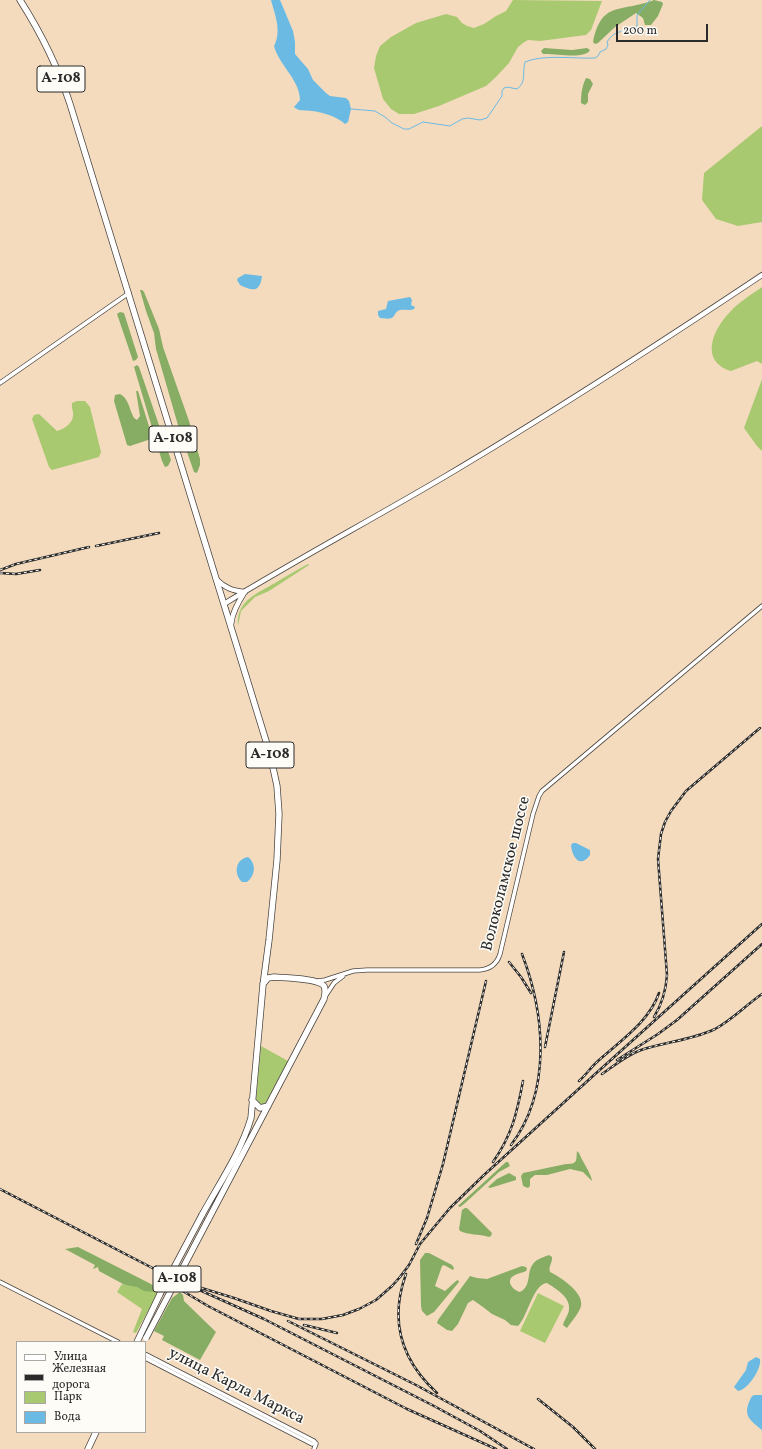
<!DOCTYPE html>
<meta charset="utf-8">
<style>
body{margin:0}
#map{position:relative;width:762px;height:1449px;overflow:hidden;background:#f4dbbe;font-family:Vollkorn,serif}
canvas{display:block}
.legend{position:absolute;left:16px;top:1341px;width:130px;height:92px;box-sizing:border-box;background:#fdfcf7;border:1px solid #a9a8a5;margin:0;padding:5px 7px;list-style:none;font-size:12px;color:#2b2b2b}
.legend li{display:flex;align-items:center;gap:8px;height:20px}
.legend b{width:20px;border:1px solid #a9a8a5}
.scale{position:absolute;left:616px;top:24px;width:92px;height:18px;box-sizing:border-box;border:2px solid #2b2b2b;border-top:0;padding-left:5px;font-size:12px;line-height:14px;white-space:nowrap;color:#2b2b2b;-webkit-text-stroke:3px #fdfcf7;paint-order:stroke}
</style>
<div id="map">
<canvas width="762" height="1449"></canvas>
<ul class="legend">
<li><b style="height:5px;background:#fff"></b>Улица</li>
<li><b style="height:5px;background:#2b2b2b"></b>Железная дорога</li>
<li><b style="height:11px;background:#a9c971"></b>Парк</li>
<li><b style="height:11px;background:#6abae4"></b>Вода</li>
</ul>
<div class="scale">200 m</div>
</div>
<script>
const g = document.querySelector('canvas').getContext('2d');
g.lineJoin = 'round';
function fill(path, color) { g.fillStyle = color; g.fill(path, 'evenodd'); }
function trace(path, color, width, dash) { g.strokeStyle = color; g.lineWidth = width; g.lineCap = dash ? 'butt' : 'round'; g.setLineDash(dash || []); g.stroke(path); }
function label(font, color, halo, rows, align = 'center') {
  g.font = font + ' Vollkorn,serif'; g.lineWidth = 3; g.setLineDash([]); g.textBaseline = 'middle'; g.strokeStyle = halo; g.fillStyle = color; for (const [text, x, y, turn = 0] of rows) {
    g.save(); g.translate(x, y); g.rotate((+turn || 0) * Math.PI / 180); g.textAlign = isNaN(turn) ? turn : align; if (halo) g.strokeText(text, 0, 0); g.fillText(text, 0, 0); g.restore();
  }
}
fill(new Path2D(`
 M513 0 602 1 591 30 586 35 540 41 528 40 523 43 518 47 509 63 496 77 486 86 439 106 414 114H399L391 109 383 99 374 68 376 56 380 46 391 37 416 23 446 14 457 17 462 23 467 26 474 28 484 24 496 16 506 11Z
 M762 126V222L738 226 716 219 702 200 704 173Z
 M762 287V364L757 361 731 371C699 361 713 329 730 312 739 302 752 294 762 287Z
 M762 379V451L757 446 744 428Z
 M77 401H85L90 407 101 452 99 457 52 470 49 467 32 419 34 415 39 414 57 431C64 429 72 424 73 416 74 412 71 408 72 403Z
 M308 564 309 565 269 591 255 597 241 611 238 626C235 601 258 593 275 583 286 576 297 570 308 564Z
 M261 1046 288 1061 266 1102 263 1105H259L256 1101Z
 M122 1284C126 1286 130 1285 135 1286 143 1288 148 1294 157 1290L159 1291 136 1333 133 1332 142 1309 117 1292Z
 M538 1293 564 1306 545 1343 520 1331Z`), '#a9c971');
fill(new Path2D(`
 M654 0 662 2 663 4 658 16 651 25H645L643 18 636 13 615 27 598 43 595 44 593 42C602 0 620 13 654 0Z
 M544 48 572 50 587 48 590 50C585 60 554 53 543 54L541 51Z
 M586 78 590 79 593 84 588 94V102L585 105 581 103C581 94 582 86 586 78Z
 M140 290H142L144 292 159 329 163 347 189 421 200 459V465L197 473 194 472 180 432 156 349 154 333 146 311Z
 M120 312 124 313 138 357 136 360 133 361 117 314Z
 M137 365 139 367 171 460 168 466 165 467 162 461 134 367Z
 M136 391H138L152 436 151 439 130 446 127 445 114 401 115 395 120 394C129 399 129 409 134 418L137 420 140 416Z
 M577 1151 579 1153C582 1161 592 1175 592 1181L583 1172 570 1169 547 1175H535L530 1179V1186L528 1188 523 1186 521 1176 523 1173 566 1164C578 1164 576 1161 577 1151Z
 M506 1162H508L510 1166 499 1172 464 1204 460 1207 458 1206 459 1205Z
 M509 1173 516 1177V1180L490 1188 488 1187 497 1179Z
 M465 1208H467L492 1233 491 1236 489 1237C479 1234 468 1235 460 1231L459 1229 462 1210Z
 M78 1247 151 1284 154 1287V1290L153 1292 144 1291 137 1287 125 1285 99 1271 98 1267 93 1269 95 1265 65 1249Z
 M425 1253H429L452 1265 454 1268 453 1270 444 1265 442 1266 435 1286 445 1291 456 1281 458 1280 459 1282 434 1312 427 1316 422 1311 421 1306 420 1260Z
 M549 1255 552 1257C553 1262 548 1266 550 1272 560 1277 584 1292 581 1306 579 1313 572 1321 567 1328L563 1325C564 1320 568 1316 569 1310 571 1297 556 1289 547 1283 533 1284 528 1316 518 1326L511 1325 505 1320 492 1314 483 1307 473 1300 468 1303 458 1324 452 1331 447 1330 437 1323 438 1320 470 1276 477 1278 487 1279 522 1266 526 1267 527 1269 526 1271C522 1273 514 1274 511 1278 507 1284 515 1291 520 1292 532 1286 526 1273 533 1264 536 1259 544 1257 549 1255Z
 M180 1292 183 1295 184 1301 216 1332 200 1360 162 1340 164 1336 154 1331 172 1298Z`), '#86ad63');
fill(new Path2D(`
 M271 0H280L293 31 295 42V54L308 69 313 80 326 93 330 96 346 98 349 101 351 109 348 122 345 124C338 117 322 112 312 111 305 110 299 112 294 107L300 100C300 80 279 65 274 46 282 31 275 15 271 0Z
 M245 274 262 276C260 293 252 291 240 285L237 280 238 278Z
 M410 297 412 300 411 305 415 307 414 309C409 311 405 309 400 310 391 313 399 321 380 318L378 315V311L386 309 388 301Z
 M573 843H576L590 850V855C580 869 572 857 571 845Z
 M248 857C257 864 255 876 247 882H242C233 873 236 859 248 857Z
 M756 1357 760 1359C762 1368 748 1390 738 1391L734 1387 746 1370 748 1362Z
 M755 1395H762V1430C748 1419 742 1414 752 1396Z`), '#6abae4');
trace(new Path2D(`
 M351 109 375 111 385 117 392 123 404 129H409L423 122 450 126 462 119 468 118 480 120 487 118 502 96V91L504 88 507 87 517 89C527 82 522 72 525 62 543 54 575 59 595 58L598 56 600 52 606 49 608 45 607 42C617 26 627 35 637 26V15L650 0`), '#6abae4', 1);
const minor = new Path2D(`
 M0 383 129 293
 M318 981 325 980 353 971 367 970H480C490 969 497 964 500 954L533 814 539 796 542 791 762 606
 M326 995 334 983 343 976
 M0 1282 118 1342
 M145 1354 314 1441 316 1444 314 1449
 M145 1358 312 1444 316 1443`);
const major = new Path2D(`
 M216 579C225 588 233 591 245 592
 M224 604C296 560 371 520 444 477 552 413 657 345 762 275
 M231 625C232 613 238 603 244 593`);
const highway = new Path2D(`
 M20 0C41 33 58 67 70 104L270 754 277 786 279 814 277 860 269 940 263 985 251 1118C241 1152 219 1184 202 1215
 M252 1100 260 1108 268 1106
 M208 1220 324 999C325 995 326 990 324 986 318 978 284 978 274 977L268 978 263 984
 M137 1342 160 1294
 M88 1449 96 1432`);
trace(minor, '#494541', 5);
trace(major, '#494541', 6);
trace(highway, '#494541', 7);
trace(minor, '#fff', 3.5);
trace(major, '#fff', 4.5);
trace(highway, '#fff', 5.5);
const rail = new Path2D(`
 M96 546 159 533
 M0 570 16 564 89 547
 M0 573 16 574 40 570
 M509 962 521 977 531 993
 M654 1017C662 1004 666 990 667 975L658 859 661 834 665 822 671 811 686 791 760 728
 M545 1047 564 952
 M617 1060 658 1034 677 1020 762 944
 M602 1074C615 1065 627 1055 641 1050 665 1042 692 1040 715 1029 732 1020 746 1005 762 994
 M579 1081C586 1075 591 1067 598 1061 620 1041 649 1022 659 993
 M511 1145C552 1091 545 1014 522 954
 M493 1162C512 1135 517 1113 523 1081
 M0 1189 166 1275 264 1319 434 1406 480 1431 507 1449
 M416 1244 427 1218 443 1164 486 981
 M406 1274C389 1321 401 1360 437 1393
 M159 1277 208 1306 407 1409 496 1449
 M195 1286 234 1298 271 1311 299 1319H322L343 1315 359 1309 376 1300 392 1286 400 1277 409 1265 420 1244 450 1208 484 1175 593 1076 762 924
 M288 1321 416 1385 534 1449
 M304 1325 337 1333
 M538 1399 573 1427 595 1449`);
trace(rail, '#2b2b2b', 2.5);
trace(rail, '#fdfcf7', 1, [3]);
const highwayBridge = new Path2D(`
 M160 1294 202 1215
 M146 1338 208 1220`);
trace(highwayBridge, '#494541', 7, []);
trace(highwayBridge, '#fff', 5.5);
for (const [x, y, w] of [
 [61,79,48],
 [173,439,48],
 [270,755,48],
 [177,1279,48]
]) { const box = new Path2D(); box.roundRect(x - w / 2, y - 13, w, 26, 3); g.fillStyle = '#fdfcf7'; g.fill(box); trace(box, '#2b2b2b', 1); }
label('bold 15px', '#2b2b2b', null, [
 ["А-108",61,79],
 ["А-108",173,439],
 ["А-108",270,755],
 ["А-108",177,1279]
]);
label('16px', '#2b2b2b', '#fdfcf7', [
 ["Волоколамское шоссе",507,874,-76],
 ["улица Карла Маркса",236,1387,27]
]);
</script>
